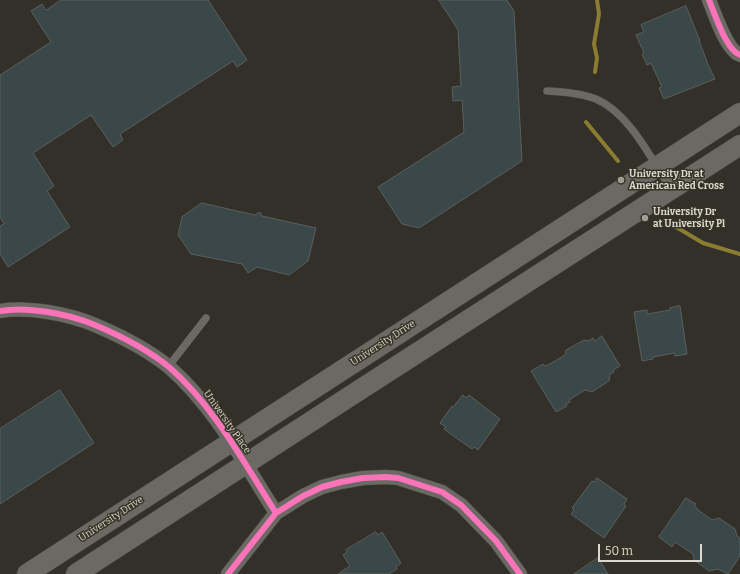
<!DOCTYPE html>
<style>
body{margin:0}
#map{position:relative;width:740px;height:574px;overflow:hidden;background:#323028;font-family:Bitter,serif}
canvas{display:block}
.scale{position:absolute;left:598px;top:544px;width:104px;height:18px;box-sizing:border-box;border:2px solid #d9d7ce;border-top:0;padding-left:5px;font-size:12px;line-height:14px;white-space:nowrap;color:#d9d7ce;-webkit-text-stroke:3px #363324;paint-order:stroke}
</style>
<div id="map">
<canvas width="740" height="574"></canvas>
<div class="scale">50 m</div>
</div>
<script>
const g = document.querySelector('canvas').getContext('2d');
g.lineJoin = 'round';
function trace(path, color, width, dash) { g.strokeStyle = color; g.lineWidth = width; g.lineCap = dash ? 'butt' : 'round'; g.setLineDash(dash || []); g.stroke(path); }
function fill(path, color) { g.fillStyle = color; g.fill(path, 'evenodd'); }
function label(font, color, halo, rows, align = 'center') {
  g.font = font + ' Bitter,serif'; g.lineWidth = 3; g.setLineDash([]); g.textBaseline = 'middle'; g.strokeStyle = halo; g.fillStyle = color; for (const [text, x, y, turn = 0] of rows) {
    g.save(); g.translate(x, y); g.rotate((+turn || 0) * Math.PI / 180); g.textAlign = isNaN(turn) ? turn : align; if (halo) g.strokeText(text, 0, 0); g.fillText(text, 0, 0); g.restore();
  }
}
trace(new Path2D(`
 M595 72 597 58 594 44 599 14 597 0
 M586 122 618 161
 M666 221 703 243 740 254`), '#8b7c32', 4);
const building = new Path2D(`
 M61 0H208L247 60 237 67 233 61 120 134 123 140 113 147 91 115 33 153 54 186 47 191 70 227 8 267 0 254V226L4 224 0 217V75L51 42 31 11 42 4 46 10Z
 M439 0H507L514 11 522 161 419 228 402 224 378 187 464 132 462 100 453 101 452 87 461 86 458 30Z
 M686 6 700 41H699L709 67 715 79 664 99 659 88 662 87 651 63 647 65 642 54 644 53 636 35 644 32 641 25Z
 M202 203 255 215 260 212 262 216 316 228 308 261 289 275 257 267 248 273 242 264 191 254 178 235 182 217Z
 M680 306 687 354 675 356V353L653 357V359L642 361 634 312 647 310V314L670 310V308Z
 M602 336 620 366 613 370 614 372 610 374 609 381 592 392 585 390 569 400 570 402 566 404 567 406 556 412 531 371 543 364 544 366 548 365 565 355 566 350 584 340 589 341 593 338 595 341Z
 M60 390 94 443 0 504V429Z
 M463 395 466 398 469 395 500 419 478 450 474 447 472 449 452 435 444 429 446 427 440 423 452 406 453 407Z
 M597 478 627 499 624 504 626 506 604 538 571 514 574 510 572 508 592 481 594 482Z
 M686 498 696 504 694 506 698 509V510L712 520 719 518 735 529 737 536 740 538V556L728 574 718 569 709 571 694 560 693 554 675 542 672 547 659 537Z
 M376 532 378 535 382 532 401 563 396 567 397 569 389 574H338L350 566 343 555 347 552 346 550Z
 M598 558 608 574H574Z`);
fill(building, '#3a484a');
trace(building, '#5c5f5d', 1);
const service = new Path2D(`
 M547 91C563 92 580 93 596 99 629 113 651 158 670 188
 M168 367 206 318`);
const minor = new Path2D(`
 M709 0C715 14 726 50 740 55
 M0 311C27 306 69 314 95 325 121 336 147 349 169 367 214 406 244 463 276 513
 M228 574 276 513 303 496 322 487 341 482 363 478 386 477 398 478 442 492 461 505 496 541 520 574`);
const secondary = new Path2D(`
 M27 574 740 113
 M76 574 358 391 740 145`);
trace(service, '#4f4d47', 8);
trace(minor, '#4f4d47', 15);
trace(secondary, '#4f4d47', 21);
trace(service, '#6a6964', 7);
trace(minor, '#6a6964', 14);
trace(secondary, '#6a6964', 20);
trace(new Path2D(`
 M709 0C715 14 726 50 740 55
 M0 311C27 306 69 314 95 325 121 336 147 349 169 367 214 406 244 463 276 513
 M228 574 276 513 303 496 322 487 341 482 363 478 386 477 398 478 442 492 461 505 496 541 520 574`), '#fb73b8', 6);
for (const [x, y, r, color] of [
 [621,180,4,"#9f9d94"],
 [645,218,4,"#9f9d94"]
]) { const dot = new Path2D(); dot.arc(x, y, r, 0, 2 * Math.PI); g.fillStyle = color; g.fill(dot); trace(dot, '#363324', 1.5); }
label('bold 10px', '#d9d7ce', '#363324', [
 ["University Dr at",629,174],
 ["American Red Cross",629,186],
 ["University Dr",653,212],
 ["at University Pl",653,224]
], 'left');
label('10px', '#d9d7ce', '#363324', [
 ["University Drive",383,343,-33],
 ["University Place",227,422,55],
 ["University Drive",111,519,-33]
]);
</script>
